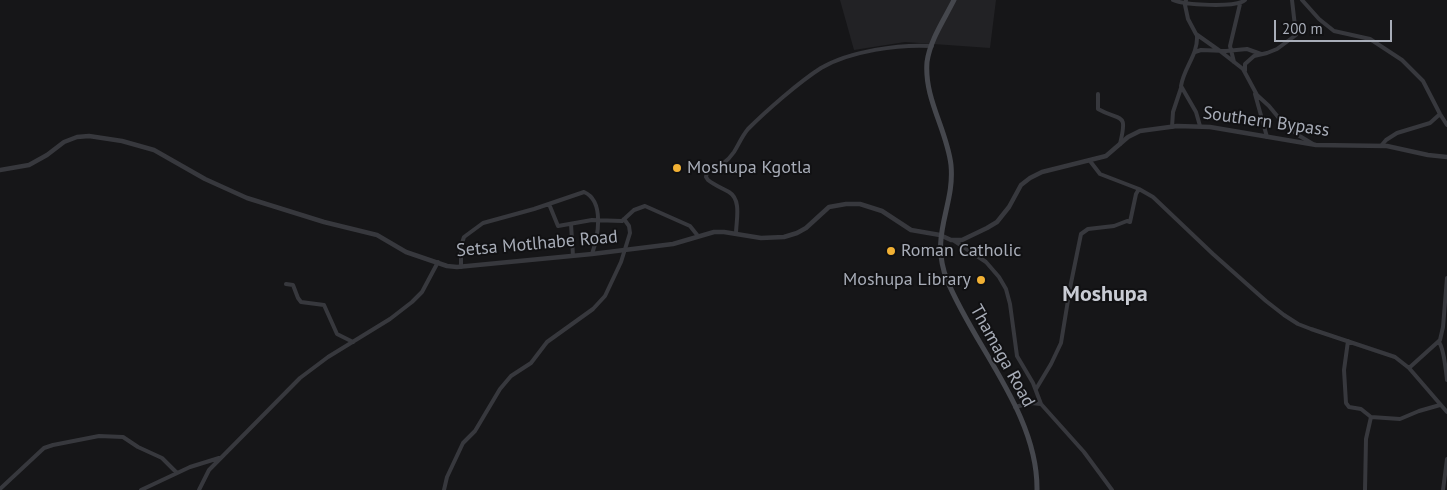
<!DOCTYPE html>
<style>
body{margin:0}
#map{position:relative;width:1447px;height:490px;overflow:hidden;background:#161618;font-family:"PT Sans",sans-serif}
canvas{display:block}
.scale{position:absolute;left:1274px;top:20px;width:118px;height:22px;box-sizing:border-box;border:2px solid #a8adb8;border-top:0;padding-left:6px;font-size:15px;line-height:18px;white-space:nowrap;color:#a8adb8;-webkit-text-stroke:4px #111113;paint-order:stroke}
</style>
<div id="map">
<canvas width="1447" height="490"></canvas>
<div class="scale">200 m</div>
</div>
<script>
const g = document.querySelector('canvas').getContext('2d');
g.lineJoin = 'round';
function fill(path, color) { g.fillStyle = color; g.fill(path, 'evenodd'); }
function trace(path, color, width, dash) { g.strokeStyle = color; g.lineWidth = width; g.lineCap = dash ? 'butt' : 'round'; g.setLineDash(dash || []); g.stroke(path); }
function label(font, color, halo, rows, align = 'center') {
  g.font = font + ' "PT Sans",sans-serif'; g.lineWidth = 4; g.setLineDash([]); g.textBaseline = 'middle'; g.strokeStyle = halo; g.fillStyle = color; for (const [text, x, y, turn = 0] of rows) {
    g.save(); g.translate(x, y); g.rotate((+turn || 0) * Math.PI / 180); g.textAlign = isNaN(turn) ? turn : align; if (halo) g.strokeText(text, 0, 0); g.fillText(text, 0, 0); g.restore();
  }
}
fill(new Path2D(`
 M840 0H996L990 48 905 42 854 50Z`), '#222225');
trace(new Path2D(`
 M1173 0C1184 5 1236 8 1245 0
 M1186 0 1185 5 1188 19 1196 34 1220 51 1243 69 1257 95 1269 106 1283 123 1298 135 1313 144
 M1302 0 1319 19 1334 31 1370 39 1402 60 1423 81 1440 114 1447 125
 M1197 36C1198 55 1184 67 1181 86L1196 112 1200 126
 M1195 52 1201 50 1226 51 1247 49 1261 54
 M1234 62 1230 46 1240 4
 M1245 71V64L1254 56 1267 53 1277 49 1296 35 1292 0
 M1098 94V109C1121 122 1128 111 1120 144
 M1255 94 1267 137
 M1172 127 1173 112 1181 88
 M1381 146 1386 140 1397 133 1430 123 1440 114
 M1090 161 1100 174 1139 189 1153 197 1213 254 1266 301 1284 315 1298 324 1311 329 1395 357 1409 368 1447 412
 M549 204 558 226 592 220 622 221 634 210 645 206 690 226 698 236
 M571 224 573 256
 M736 234C736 221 742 200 729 192 722 188 714 185 708 180L706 177 707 172C718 168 728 161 734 152 739 144 742 136 748 129 766 111 799 82 821 68 850 51 899 44 932 46
 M953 240 986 262 999 277 1006 289 1010 304 1017 356 1033 383 1041 404
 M461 267V246L464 237 483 223 534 209 584 192C605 201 598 237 592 254
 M286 284 293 285 298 298 301 302 324 305 337 334 353 342
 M1348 341 1344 370 1346 403 1349 407 1361 409 1371 417
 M1439 342C1444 349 1446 371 1447 380
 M1409 368 1440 340 1443 327 1447 278
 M1036 389 1051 364 1061 343 1070 288 1081 234 1088 229 1114 226 1127 221 1130 222 1136 194 1139 189
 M1015 407 1031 403 1041 404 1084 452 1112 490
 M0 489 44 448 53 445 99 436 123 437 138 447 162 458 177 473
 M141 490 190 467 219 458
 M199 490 209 470 300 378 328 357 390 319 412 302 422 292 438 262
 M444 490 447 477 463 443 475 431 500 389 511 376 531 363 547 342 593 309 605 296 621 262 630 233 629 226 624 219
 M1365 490 1366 439 1371 417 1400 419 1419 411 1440 405
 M1443 490 1447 459`), '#37383d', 4);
trace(new Path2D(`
 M0 170 29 165 47 155 64 142 77 137 89 136 122 141 154 150 205 179 247 198 324 222 377 235 406 252 447 266 457 267 592 254 673 244 714 232H724L761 238 784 237 797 233 806 228 829 207 846 204H860L882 211 911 230 940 235 951 240H962L987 228 997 222 1009 207 1021 185 1030 178 1042 172 1106 156 1128 137 1140 131 1177 126 1210 127 1316 145 1387 146 1428 155 1447 157`), '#37383d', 4.5);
trace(new Path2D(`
 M954 0C944 20 930 40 927 62 924 99 947 130 951 165 955 207 929 234 947 280 975 348 1038 414 1037 490`), '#45474d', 5);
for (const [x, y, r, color] of [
 [677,168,5,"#f2b134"],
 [891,251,5,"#f2b134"],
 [981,280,5,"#f2b134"]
]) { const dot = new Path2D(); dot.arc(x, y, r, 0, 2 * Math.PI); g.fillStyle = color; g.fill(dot); trace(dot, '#111113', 2); }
label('18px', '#a8adb8', '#111113', [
 ["Southern Bypass",1266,122,8],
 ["Setsa Motlhabe Road",537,244,-5],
 ["Thamaga Road",1002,356,61]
]);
label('18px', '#a8adb8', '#111113', [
 ["Moshupa Kgotla",687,168],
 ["Roman Catholic",901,251],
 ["Moshupa Library",971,280,"right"]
], 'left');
label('bold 22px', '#c9ccd4', '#111113', [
 ["Moshupa",1105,295]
]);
</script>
